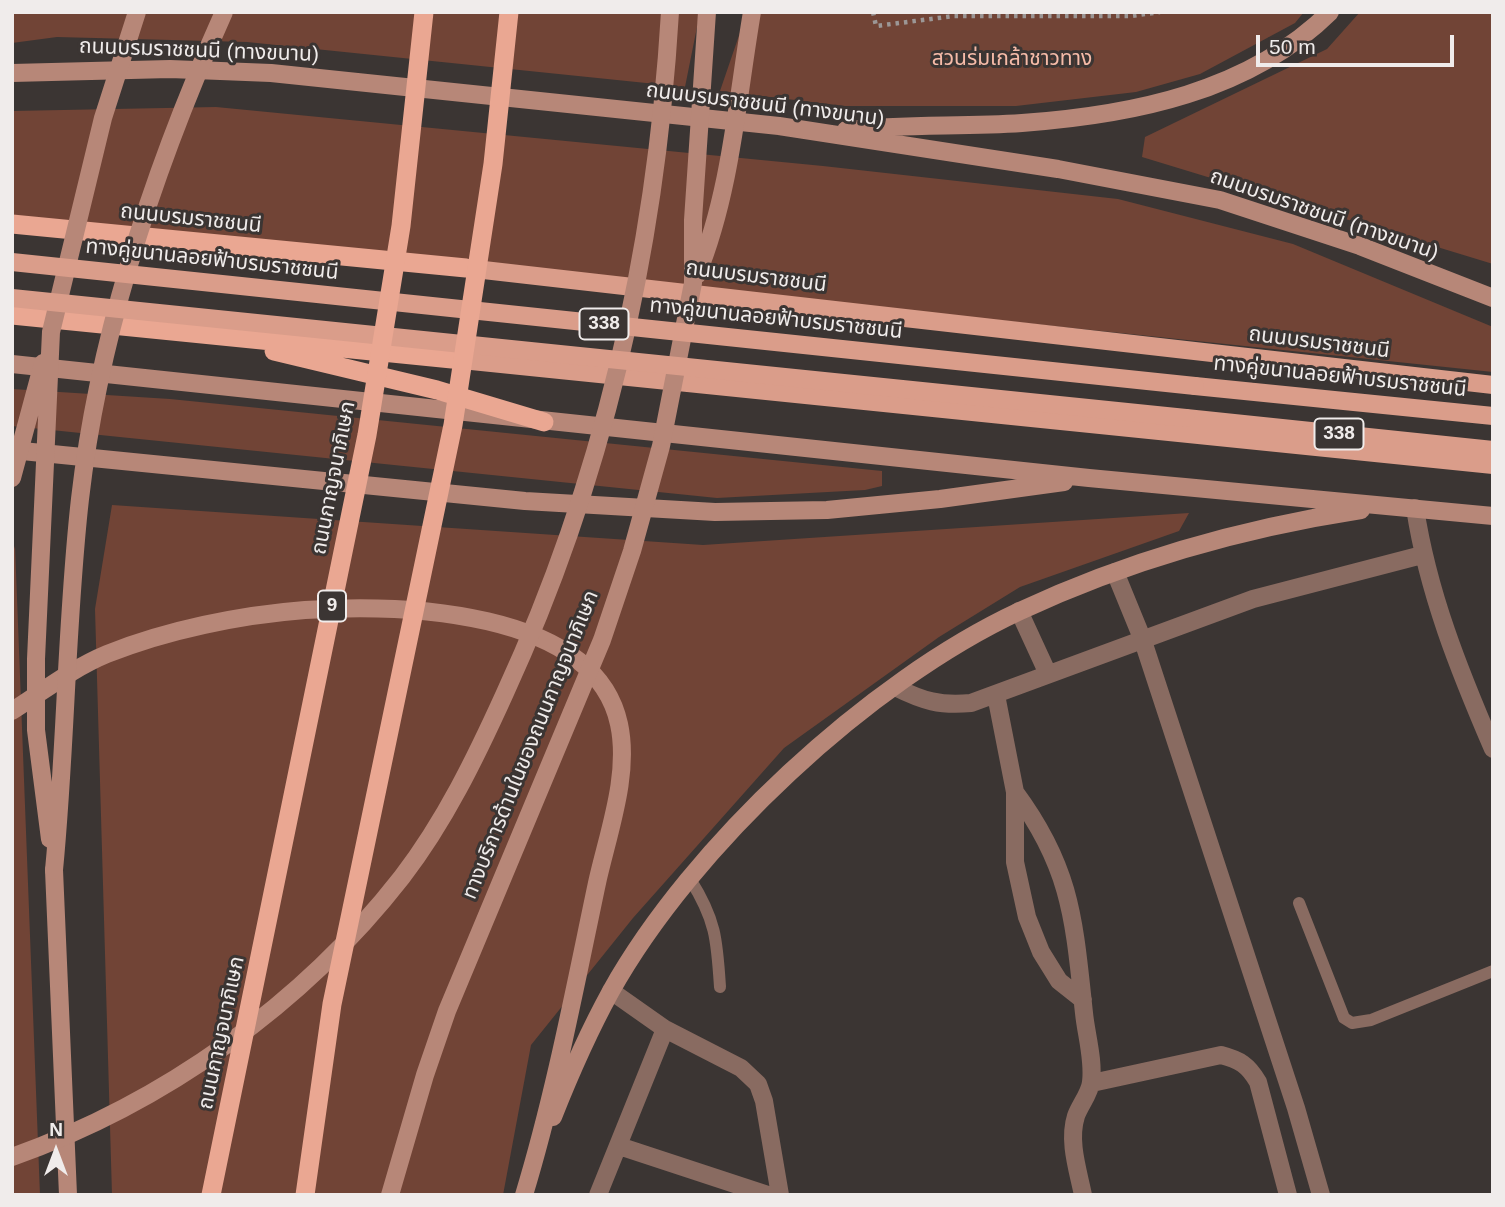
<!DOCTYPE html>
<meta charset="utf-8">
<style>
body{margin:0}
#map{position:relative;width:1505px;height:1207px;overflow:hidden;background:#3b3533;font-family:Helvetica,sans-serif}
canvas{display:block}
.frame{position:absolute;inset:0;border:14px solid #f0eceb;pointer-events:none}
.north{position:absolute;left:21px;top:1116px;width:70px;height:70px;-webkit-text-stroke:5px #3b3533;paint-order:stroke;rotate:0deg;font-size:19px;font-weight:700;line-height:28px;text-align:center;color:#f0eceb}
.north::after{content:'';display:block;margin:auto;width:24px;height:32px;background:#f0eceb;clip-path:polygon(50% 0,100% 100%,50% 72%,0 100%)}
.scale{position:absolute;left:1256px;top:35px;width:198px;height:32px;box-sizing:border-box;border:4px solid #f0eceb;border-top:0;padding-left:9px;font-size:21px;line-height:24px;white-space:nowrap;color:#f0eceb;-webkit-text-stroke:5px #3b3533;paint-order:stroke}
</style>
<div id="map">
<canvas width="1505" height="1207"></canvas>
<div class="frame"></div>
<div class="north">N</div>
<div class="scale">50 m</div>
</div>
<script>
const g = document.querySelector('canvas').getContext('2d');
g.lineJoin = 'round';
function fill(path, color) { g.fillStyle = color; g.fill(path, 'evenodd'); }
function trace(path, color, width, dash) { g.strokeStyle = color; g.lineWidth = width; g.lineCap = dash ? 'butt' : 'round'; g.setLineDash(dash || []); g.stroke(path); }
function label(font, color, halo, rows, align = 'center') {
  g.font = font + ' Helvetica,"Noto Sans Thai",sans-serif'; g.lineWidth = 6; g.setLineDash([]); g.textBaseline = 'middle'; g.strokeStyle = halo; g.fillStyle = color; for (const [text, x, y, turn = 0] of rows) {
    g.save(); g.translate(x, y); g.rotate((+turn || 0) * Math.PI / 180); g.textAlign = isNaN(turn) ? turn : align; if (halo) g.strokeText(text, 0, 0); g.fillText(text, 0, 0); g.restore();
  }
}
fill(new Path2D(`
 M12 12H700L685 87 247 42 57 37 12 43Z
 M747 12H1304L1295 23 1200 74 1136 92 1016 106H845L720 91Z
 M1360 12H1493V264L1142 157 1145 137 1327 49Z
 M216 107 823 166 1118 199 1293 244 1493 327V372L12 217V111Z
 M12 389 170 399 882 471V486L865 490 717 498 12 426Z
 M112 505 703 545 1189 513 1179 531 1020 587 939 637 784 748 633 918 531 1045 503 1195H112L95 609Z
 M15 546 40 1195H12V555Z`), '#714436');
trace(new Path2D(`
 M873 12 876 26 954 16H1131L1160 12`), '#9c9796', 4.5, [3.5, 5]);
trace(new Path2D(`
 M690 879C716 920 717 940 720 987
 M1299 903 1344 1018 1352 1023 1371 1020 1493 971`), '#896b61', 12);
trace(new Path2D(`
 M1415 508C1428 593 1459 670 1493 749
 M1115 572 1142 638 1296 1108 1321 1195
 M1019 611 1048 674
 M895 687C923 701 940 706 971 703L1253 599 1422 555
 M996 695 1015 792V862L1027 917 1041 952 1059 981 1083 1000
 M1015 792C1072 869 1074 921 1084 1013 1086 1034 1094 1060 1091 1082 1090 1093 1080 1105 1076 1116 1068 1141 1078 1170 1083 1195
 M611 991 665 1029 741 1068 758 1084 764 1101 780 1195
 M1092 1083 1221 1055C1240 1060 1248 1065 1258 1082L1288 1195
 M619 1146 768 1195
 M598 1195 665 1029`), '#896b61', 18);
trace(new Path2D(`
 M12 73 170 69 271 73 779 126 1058 169 1220 200 1360 246 1493 298
 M846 130C905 124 963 127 1022 123 1132 115 1249 92 1330 12
 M12 364 1089 478 1493 516
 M12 450 525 501 715 512 827 510 940 499 1064 482
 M12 711C42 692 73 668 107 654 167 630 240 615 305 610 398 604 594 608 619 724 630 775 608 833 597 883 575 987 555 1093 524 1195
 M54 870 68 1195
 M553 1117C570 1074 589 1031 611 991 692 846 869 681 1020 611 1127 561 1244 528 1361 510`), '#b78778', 18);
trace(new Path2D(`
 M466 268 1493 385
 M452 359 1493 465
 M1195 386 1493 416
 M1186 418 1493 450`), '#da9d8a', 18);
trace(new Path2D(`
 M12 224 466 268
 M12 315 452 359
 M274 351 437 390 544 422`), '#eaa792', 19);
trace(new Path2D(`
 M697 275C731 192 737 100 752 12
 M12 478 43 363
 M50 839 36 730V659L51 332 103 118 137 12
 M54 870C66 747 66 623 80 499 99 332 155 166 224 12
 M12 1157C164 1103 303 1004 402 877 445 821 476 757 505 693 604 478 656 248 670 12
 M390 1195 425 1075 447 1011 602 640 632 551 661 446 693 283V220L707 12`), '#b78778', 18);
trace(new Path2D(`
 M12 262 1195 386
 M12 298 1186 418`), '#da9d8a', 18);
trace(new Path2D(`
 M211 1195 367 435 401 226 424 12
 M305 1195 332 1004 453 425 493 164 509 12`), '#eaa792', 19);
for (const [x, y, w] of [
 [604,324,49],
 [1339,434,49],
 [332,606,28]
]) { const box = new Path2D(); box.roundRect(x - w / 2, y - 15.5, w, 31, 5); g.fillStyle = '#3b3533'; g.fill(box); trace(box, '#f0eceb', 2); }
label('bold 19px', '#f0eceb', null, [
 ["338",604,324],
 ["338",1339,434],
 ["9",332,606]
]);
label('21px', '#f0eceb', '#3b3533', [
 ["ถนนบรมราชชนนี (ทางขนาน)",199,51,2],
 ["ถนนบรมราชชนนี (ทางขนาน)",765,105,7],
 ["ถนนบรมราชชนนี (ทางขนาน)",1324,215,19],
 ["ถนนบรมราชชนนี",191,219,6],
 ["ทางคู่ขนานลอยฟ้าบรมราชชนนี",212,260,6],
 ["ถนนบรมราชชนนี",756,277,7],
 ["ทางคู่ขนานลอยฟ้าบรมราชชนนี",776,319,6],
 ["ถนนบรมราชชนนี",1319,343,7],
 ["ทางคู่ขนานลอยฟ้าบรมราชชนนี",1340,377,6],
 ["ถนนกาญจนาภิเษก",334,478,-79],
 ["ทางบริการด้านในของถนนกาญจนาภิเษก",531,745,-68],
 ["ถนนกาญจนาภิเษก",222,1033,-78]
]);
label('21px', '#f6bba8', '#3b3533', [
 ["สวนร่มเกล้าชาวทาง",1012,59]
]);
</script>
